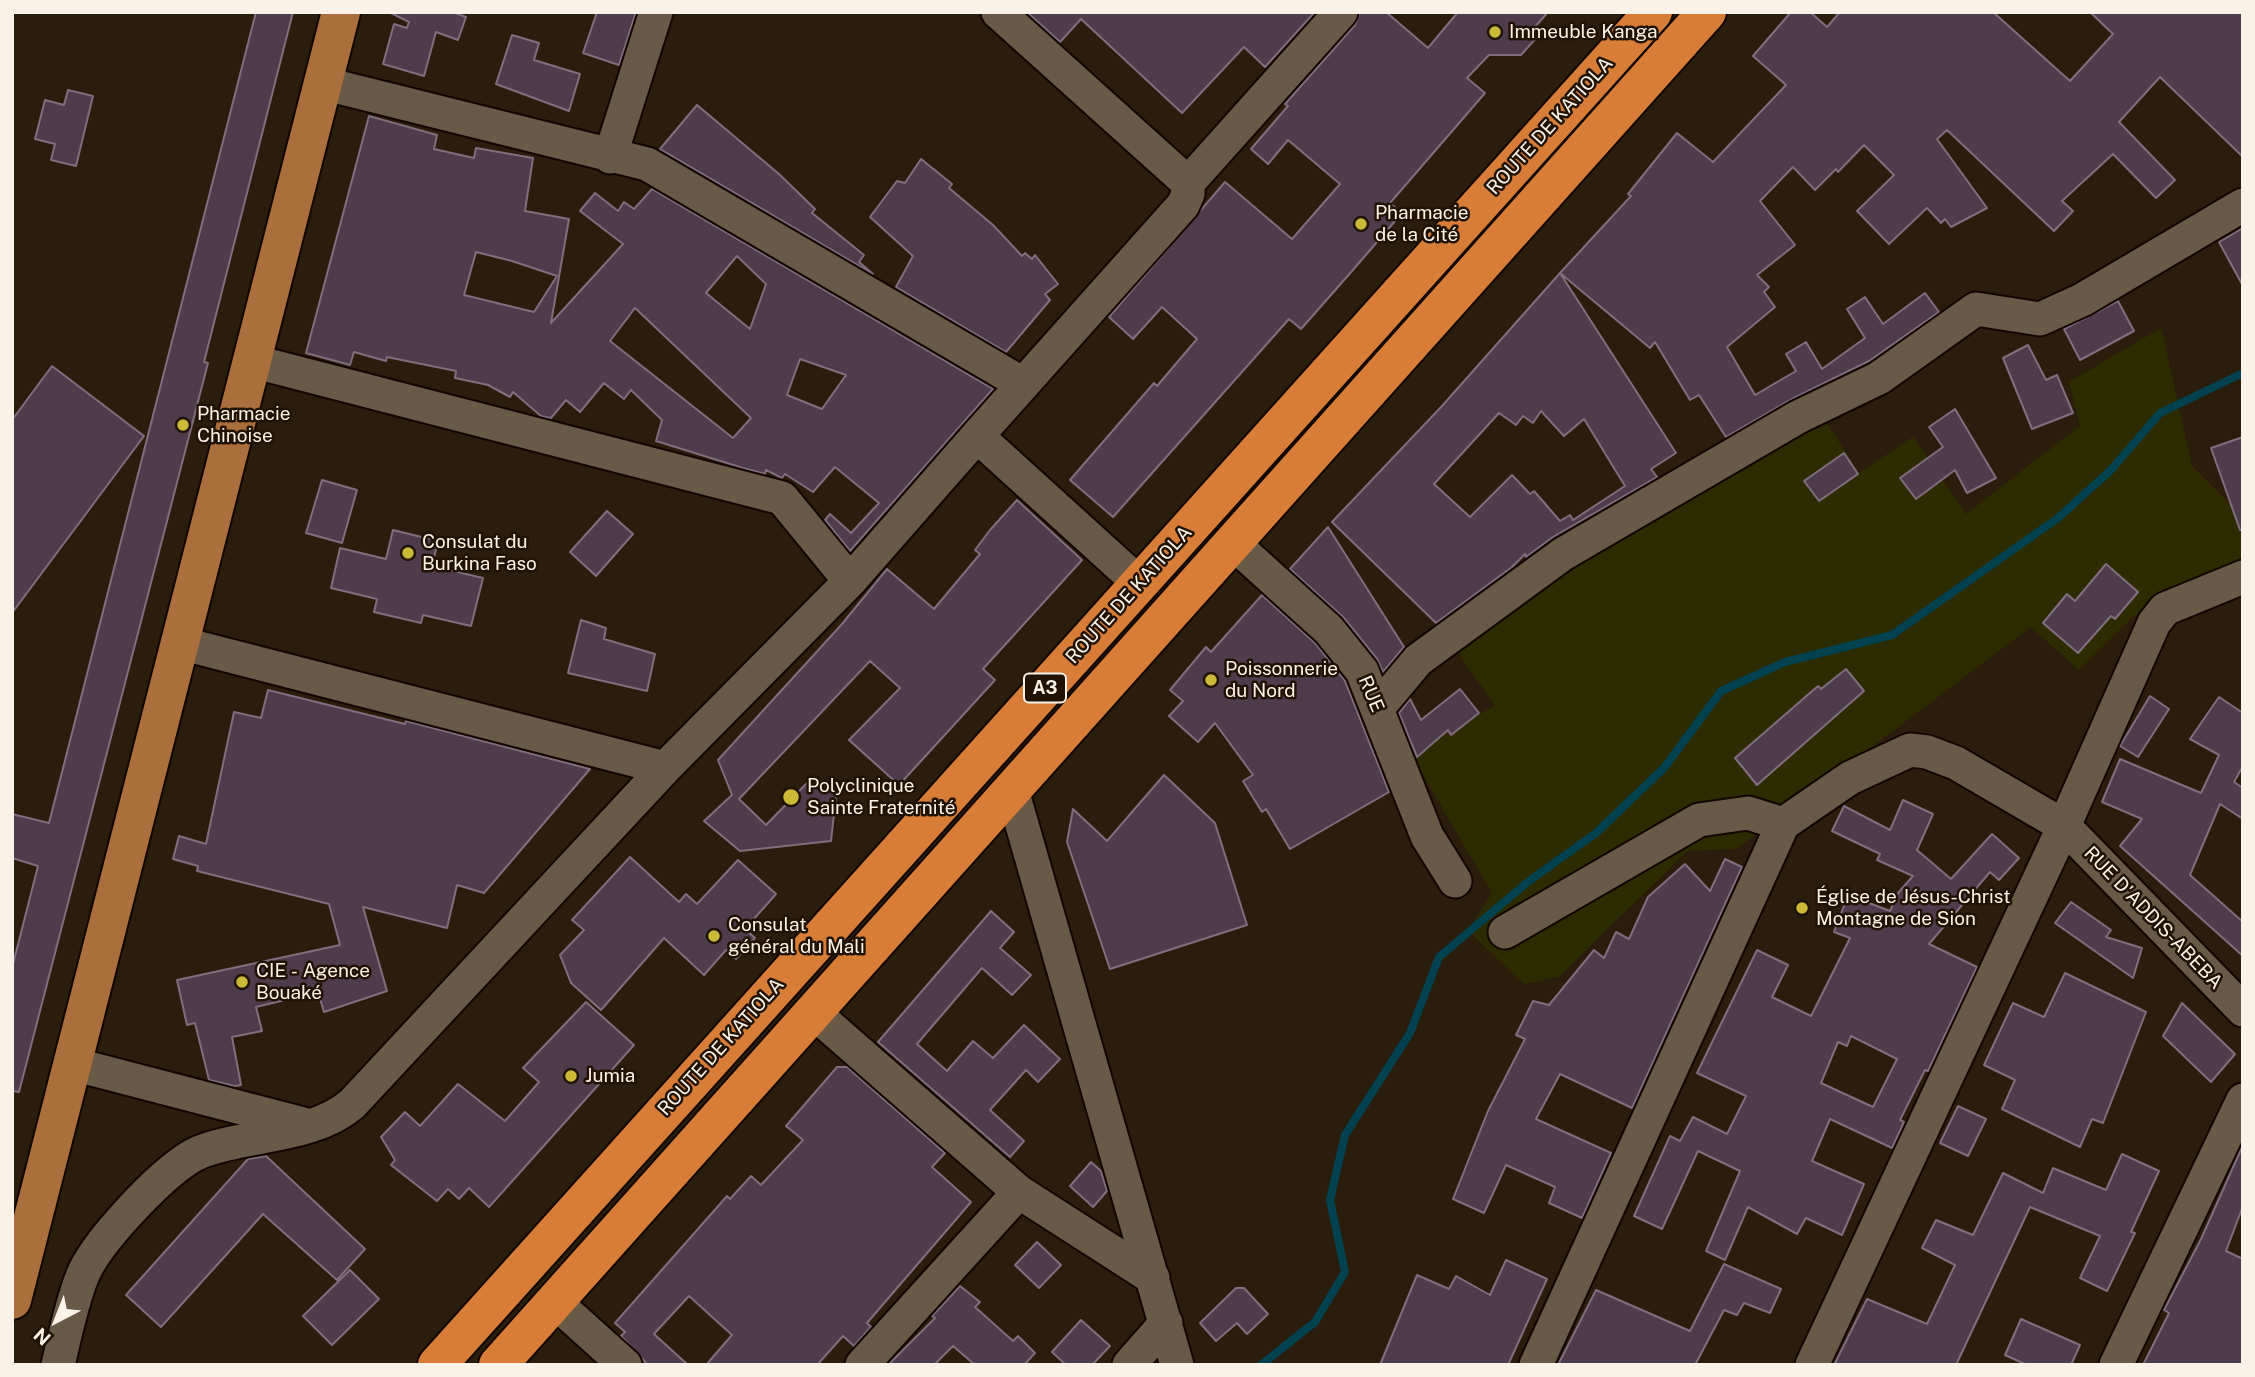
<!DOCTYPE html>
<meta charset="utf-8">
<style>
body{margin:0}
#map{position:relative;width:2255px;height:1377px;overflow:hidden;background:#2a1d0c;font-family:"Public Sans",sans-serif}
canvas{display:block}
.frame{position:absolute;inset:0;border:14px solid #fbf2e7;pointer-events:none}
.north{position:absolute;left:21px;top:1286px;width:70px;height:70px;-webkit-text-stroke:5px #201304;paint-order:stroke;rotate:222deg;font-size:19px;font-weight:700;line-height:28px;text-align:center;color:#fbf2e7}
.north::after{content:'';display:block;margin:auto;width:24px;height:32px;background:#fbf2e7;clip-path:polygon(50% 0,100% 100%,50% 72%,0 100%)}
</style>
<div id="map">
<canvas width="2255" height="1377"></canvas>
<div class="frame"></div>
<div class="north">N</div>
</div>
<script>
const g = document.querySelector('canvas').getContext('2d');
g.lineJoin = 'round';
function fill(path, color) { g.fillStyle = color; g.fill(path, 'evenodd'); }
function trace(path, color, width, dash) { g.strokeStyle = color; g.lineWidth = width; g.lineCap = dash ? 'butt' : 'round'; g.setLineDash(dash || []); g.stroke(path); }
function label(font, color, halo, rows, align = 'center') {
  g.font = font + ' "Public Sans",sans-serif'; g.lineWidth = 5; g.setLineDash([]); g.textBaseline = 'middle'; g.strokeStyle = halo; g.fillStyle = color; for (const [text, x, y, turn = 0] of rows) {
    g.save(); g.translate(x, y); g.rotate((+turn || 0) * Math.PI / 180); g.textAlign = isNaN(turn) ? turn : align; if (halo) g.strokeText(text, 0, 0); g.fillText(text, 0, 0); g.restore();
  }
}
fill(new Path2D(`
 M2161 328 2192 466 2243 517V566L2152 598 2079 670 2031 627 1736 849 1687 851 1559 977 1524 984 1468 931 1492 893 1409 751 1495 706 1446 635 1823 417 1859 473 1913 437 1966 514 2080 426 2069 382Z`), '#2c2c00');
trace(new Path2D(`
 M1261 1365 1315 1322 1345 1272 1330 1200 1345 1135 1410 1033 1439 957 1529 881 1596 833 1664 768 1721 691 1785 662 1892 635 2058 518 2111 470 2160 413 2243 373`), '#024150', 8);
const building = new Path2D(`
 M256 12H293L204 362 208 363 19 1092 12 1091V968L38 866 12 858V814L49 823Z
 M389 12H452L466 17 458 40 436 32 424 76 383 64 394 24 407 28 409 22Z
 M597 12H636L619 65 583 53Z
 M1027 12H1315L1265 67 1244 47 1182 113 1081 19 1060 42Z
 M1360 12H1386L1428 48 1458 12H1548L1534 28 1537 37 1521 55H1489L1467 78 1485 93 1390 203 1402 213 1352 271 1301 329 1289 319 1113 517 1070 480 1154 383 1157 386 1197 339 1162 307 1133 339 1109 317 1225 182 1292 239 1340 184 1288 140 1268 164 1251 149 1288 106 1285 104 1355 25Z
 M1791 12H1810L1827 27 1840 12H1993L2070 81 2113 34 2090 12H2243V157L2160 77 2119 122 2175 180 2156 198 2113 154 2062 201 2073 211 2054 231 1947 130 1937 139 1987 208 1951 227 1945 219 1941 223 1927 208 1889 244 1857 211 1894 175 1864 145 1838 172 1836 169 1815 190 1793 167 1760 201 1795 245 1757 275 1769 287 1764 292 1775 307 1727 347 1755 395 1796 371 1786 354 1806 342 1822 369 1865 338 1847 309 1865 297 1883 324 1925 293 1939 312 1869 361 1790 400 1726 437 1699 395 1690 400 1655 342 1650 348 1560 273 1631 196 1628 194 1677 133 1713 162 1786 85 1753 56Z
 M512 35 539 43 534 60 580 74 569 111 496 84Z
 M68 90 93 96 76 166 51 160 55 144 35 139 45 100 64 105Z
 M697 105 779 174 815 209 812 213 864 255 859 262 873 274 660 149Z
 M369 116 437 135 434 149 474 158 476 148 533 158 525 211 569 219 551 323 623 244 580 211 595 193 618 211 624 202 634 209 652 189 993 389 850 551 825 520 830 514 851 533 879 503 835 467 813 492 785 474 782 478 766 470 765 474 743 468 656 441 662 420 631 390 624 399 604 383 580 412 566 400 551 418 541 416 513 392 510 397 488 385 455 378 456 371 387 357 386 361 354 352 350 365 306 353ZM476 252 512 261 557 276 534 312 464 295ZM737 256 766 284 750 329 706 293ZM635 308 751 418 733 438 610 341ZM800 359 846 375 822 409 787 395Z
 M921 159 952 184 949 188 993 225 1022 256 1025 253 1032 259 1035 255 1058 284 1045 294 1050 300 1006 352 896 287 913 256 870 217 897 181 905 183Z
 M2243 228V286L2219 242Z
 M1560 273 1676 453 1651 469 1657 477 1553 537 1526 557 1525 554 1512 567 1436 623 1332 522 1442 406ZM1541 411 1564 436 1584 419 1625 486 1573 520 1570 515 1560 521 1534 491 1530 494 1512 475 1470 517 1434 484 1499 413 1516 425 1523 416 1533 423Z
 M2118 301 2134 331 2080 360 2064 329Z
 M2028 345 2046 380 2057 375 2073 413 2032 429 2003 358Z
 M52 366 144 436 12 613V420Z
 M1955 409 1996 478 1967 493 1955 470 1916 499 1900 478 1943 447 1929 427Z
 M2243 437V530H2240L2211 448Z
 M1844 453 1858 474 1819 501 1804 481Z
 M322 480 357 490 342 543 306 533Z
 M1017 500 1082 560 983 669 995 680 899 785 849 740 900 688 870 661 739 799 766 825 807 783 837 787 831 841 740 851 704 821 732 795 718 760 842 624 887 569 934 609 980 554 975 550 990 530Z
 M607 511 633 534 596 576 570 552Z
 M1328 527 1404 647 1383 672 1377 659 1344 618 1290 569Z
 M393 530 438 541 432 566 483 578 471 626 423 615 421 623 374 612 377 599 331 588 340 548 386 559Z
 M2106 564 2138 592 2115 619 2111 616 2078 653 2043 623 2067 594 2075 601Z
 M1262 595 1315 643 1345 681 1389 792 1290 849 1266 809 1262 812 1243 781 1253 775 1215 723 1198 742 1169 716 1183 701 1170 690 1206 647 1211 652Z
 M581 620 606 628 604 639 655 654 647 691 568 673Z
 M1846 669 1864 691 1757 785 1735 758 1818 686 1821 689Z
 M1460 689 1479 713 1451 735 1448 730 1417 757 1399 713 1410 699 1421 720Z
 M268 690 405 724 406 721 590 769 484 893 457 885 447 928 363 907 387 991 324 1012 318 992 256 1007 262 1031 232 1037 241 1085 235 1086 209 1080 195 1023 187 1025 177 980 340 945 329 904 197 871 198 866 173 859 179 836 206 844 234 712 261 718Z
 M2150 696 2169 709 2138 757 2120 746Z
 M2219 697 2243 713V766L2234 782 2243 788V819L2220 804 2190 875 2243 922V956L2120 846 2142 819 2102 802 2120 759 2201 793 2219 755 2190 739Z
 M1164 775 1215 823 1247 925 1110 969 1067 842 1073 809 1107 841Z
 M1903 800 1933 814 1917 850 1951 879 1992 834 2019 858 1999 880 1990 872 1929 944 1977 967 1928 1071 1925 1070 1900 1120 1904 1122 1892 1148 1830 1119 1812 1161 1864 1184 1842 1235 1806 1218 1797 1234 1748 1207 1725 1260 1706 1251 1740 1171 1698 1151 1662 1229 1634 1216 1670 1136 1680 1141 1693 1117 1727 1134 1746 1096 1697 1073 1757 950 1788 965 1772 997 1811 1016 1850 938 1834 932 1848 895 1890 911 1898 893 1913 876 1877 860 1880 854 1832 831 1844 806 1890 830ZM1851 1036 1897 1059 1873 1107 1821 1083 1838 1042 1847 1046Z
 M630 857 679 902 686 894 697 904 738 860 776 894 745 929 755 938 736 959 726 950 704 975 664 938 601 1010 571 983 560 955 584 930 572 920Z
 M1725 859 1742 867 1632 1108 1560 1074 1536 1119 1611 1153 1582 1218 1549 1203 1555 1187 1506 1165 1484 1213 1453 1199 1488 1111 1525 1039 1516 1035 1533 1001 1549 1005 1594 950 1604 958 1616 932 1629 939 1648 897 1685 864 1710 891Z
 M2071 902 2111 930 2106 937 2142 948 2133 978 2055 923Z
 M991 911 1014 932 1000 948 1031 975 1012 995 982 968 917 1044 947 1071 973 1041 993 1058 1024 1025 1060 1059 1038 1082 1026 1070 990 1110 1024 1141 1010 1157 878 1042Z
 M2065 973 2146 1012 2103 1123 2092 1119 2080 1147 2002 1109 2015 1080 1984 1065 2013 1003 2044 1017Z
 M586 1002 634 1045 489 1207 469 1188 459 1199 448 1189 437 1201 391 1165 395 1160 381 1137 405 1112 420 1126 458 1084 505 1121 539 1082 523 1068Z
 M2182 1003 2235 1054 2211 1082 2163 1036Z
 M837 1067H847L945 1153 932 1167 971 1202 867 1323 871 1327 854 1346 843 1336 817 1365H706L732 1335 689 1296 654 1334 688 1365H648L621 1336 625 1332 615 1323 727 1196 730 1199 751 1176 761 1185 803 1140 786 1126Z
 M1958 1106 1986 1119 1968 1156 1940 1143Z
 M2243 1145V1206L2226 1251 2243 1259V1365H2143L2169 1313 2164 1310 2201 1239Z
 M2122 1154 2159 1171 2131 1232 2135 1233 2107 1291 2080 1278 2100 1236 2030 1207 1956 1365H1834L1867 1299 1927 1324 1955 1265 1922 1248 1936 1220 1973 1235 2003 1173 2043 1193 2053 1168 2106 1190Z
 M266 1156 365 1249 337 1280 263 1214 161 1327 126 1295 248 1159Z
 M1091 1162 1101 1171 1107 1191 1093 1207 1070 1186Z
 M1037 1242 1061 1265 1039 1288 1015 1265Z
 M1506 1260 1547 1279 1508 1365H1380L1417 1275 1449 1289 1456 1276 1490 1295Z
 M1724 1264 1781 1289 1770 1313 1744 1303 1737 1315 1724 1310 1695 1365H1558L1596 1290 1690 1331Z
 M350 1270 379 1299 332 1345 303 1316Z
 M960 1286 980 1302 975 1307 1013 1341 1018 1336 1035 1353 1024 1365H975L953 1346 934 1365H888L935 1318 932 1316Z
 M1236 1288H1244L1268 1314 1247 1334 1237 1323 1216 1341 1200 1323Z
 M2021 1319 2080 1345 2071 1365H2027L2005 1355Z
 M1081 1320 1110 1346 1092 1365H1066L1052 1352Z`);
fill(building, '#4d3c4b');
trace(building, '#806d7e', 2);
const minor = new Path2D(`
 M998 12 1188 183 1341 12
 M322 83 647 164 1023 384
 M610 157 656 12
 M252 361 782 498 850 581
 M977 436 1183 205 1188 194V183
 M1234 544 1329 630 1362 671 1427 836 1455 881
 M180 643 665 768
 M1377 709 1418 660 1563 554 1798 417 1879 378 1976 309 2040 319 2082 300 2243 205
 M1012 790 1177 1365
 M1505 932 1699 820 1748 813 1783 824
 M813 1012 1019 1192 1153 1278
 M73 1064 303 1124
 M555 1302 625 1365
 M58 1365C65 1336 71 1305 82 1277 95 1243 160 1175 192 1156 204 1149 218 1146 232 1143 271 1134 321 1131 352 1104L665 768 850 581 977 436 1139 583
 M862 1365 1019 1192
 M1129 1365 1166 1323
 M1536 1365 1783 824 1850 778 1910 750 1927 752 1956 763 2064 826 2243 1010
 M1812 1365 2064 826 2154 623 2165 609 2243 577
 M2116 1365 2243 1100`);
const major = new Path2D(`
 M12 1300 341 12`);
const highway = new Path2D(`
 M437 1365 1653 12
 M498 1365 1707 12`);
trace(minor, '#120700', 37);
trace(major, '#120700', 42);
trace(highway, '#120700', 42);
trace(minor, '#695947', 33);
trace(major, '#ab6f3d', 38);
trace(highway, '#d77d37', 38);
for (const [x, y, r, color] of [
 [1495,32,7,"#cdb938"],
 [1361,224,7,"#cdb938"],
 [183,425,7,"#cdb938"],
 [408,553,7,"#cdb938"],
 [1211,680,7,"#cdb938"],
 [791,797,9,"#cdb938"],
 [1802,908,7,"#cdb938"],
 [714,936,7,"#cdb938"],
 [242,982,7,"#cdb938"],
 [571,1076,7,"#cdb938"]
]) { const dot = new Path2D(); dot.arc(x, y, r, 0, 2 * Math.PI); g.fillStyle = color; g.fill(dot); trace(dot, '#201304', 2.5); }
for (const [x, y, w] of [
 [1045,688,42]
]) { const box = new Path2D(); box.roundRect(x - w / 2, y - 14.5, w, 29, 5); g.fillStyle = '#201304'; g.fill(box); trace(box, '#fbf2e7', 2); }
label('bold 18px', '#fbf2e7', null, [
 ["A3",1045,688]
]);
label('19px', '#fbf2e7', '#201304', [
 ["Immeuble Kanga",1509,32],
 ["Pharmacie",1375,213],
 ["de la Cité",1375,235],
 ["Pharmacie",197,414],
 ["Chinoise",197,436],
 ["Consulat du",422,542],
 ["Burkina Faso",422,564],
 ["Poissonnerie",1225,669],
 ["du Nord",1225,691],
 ["Polyclinique",807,786],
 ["Sainte Fraternité",807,808],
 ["Église de Jésus-Christ",1816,897],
 ["Montagne de Sion",1816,919],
 ["Consulat",728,925],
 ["général du Mali",728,947],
 ["CIE - Agence",256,971],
 ["Bouaké",256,993],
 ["Jumia",585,1076]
], 'left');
label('19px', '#fbf2e7', '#201304', [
 ["ROUTE DE KATIOLA",1550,126,-48],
 ["ROUTE DE KATIOLA",1129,595,-48],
 ["RUE",1371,694,67],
 ["RUE D'ADDIS-ABEBA",2153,918,46],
 ["ROUTE DE KATIOLA",721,1047,-48]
]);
</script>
